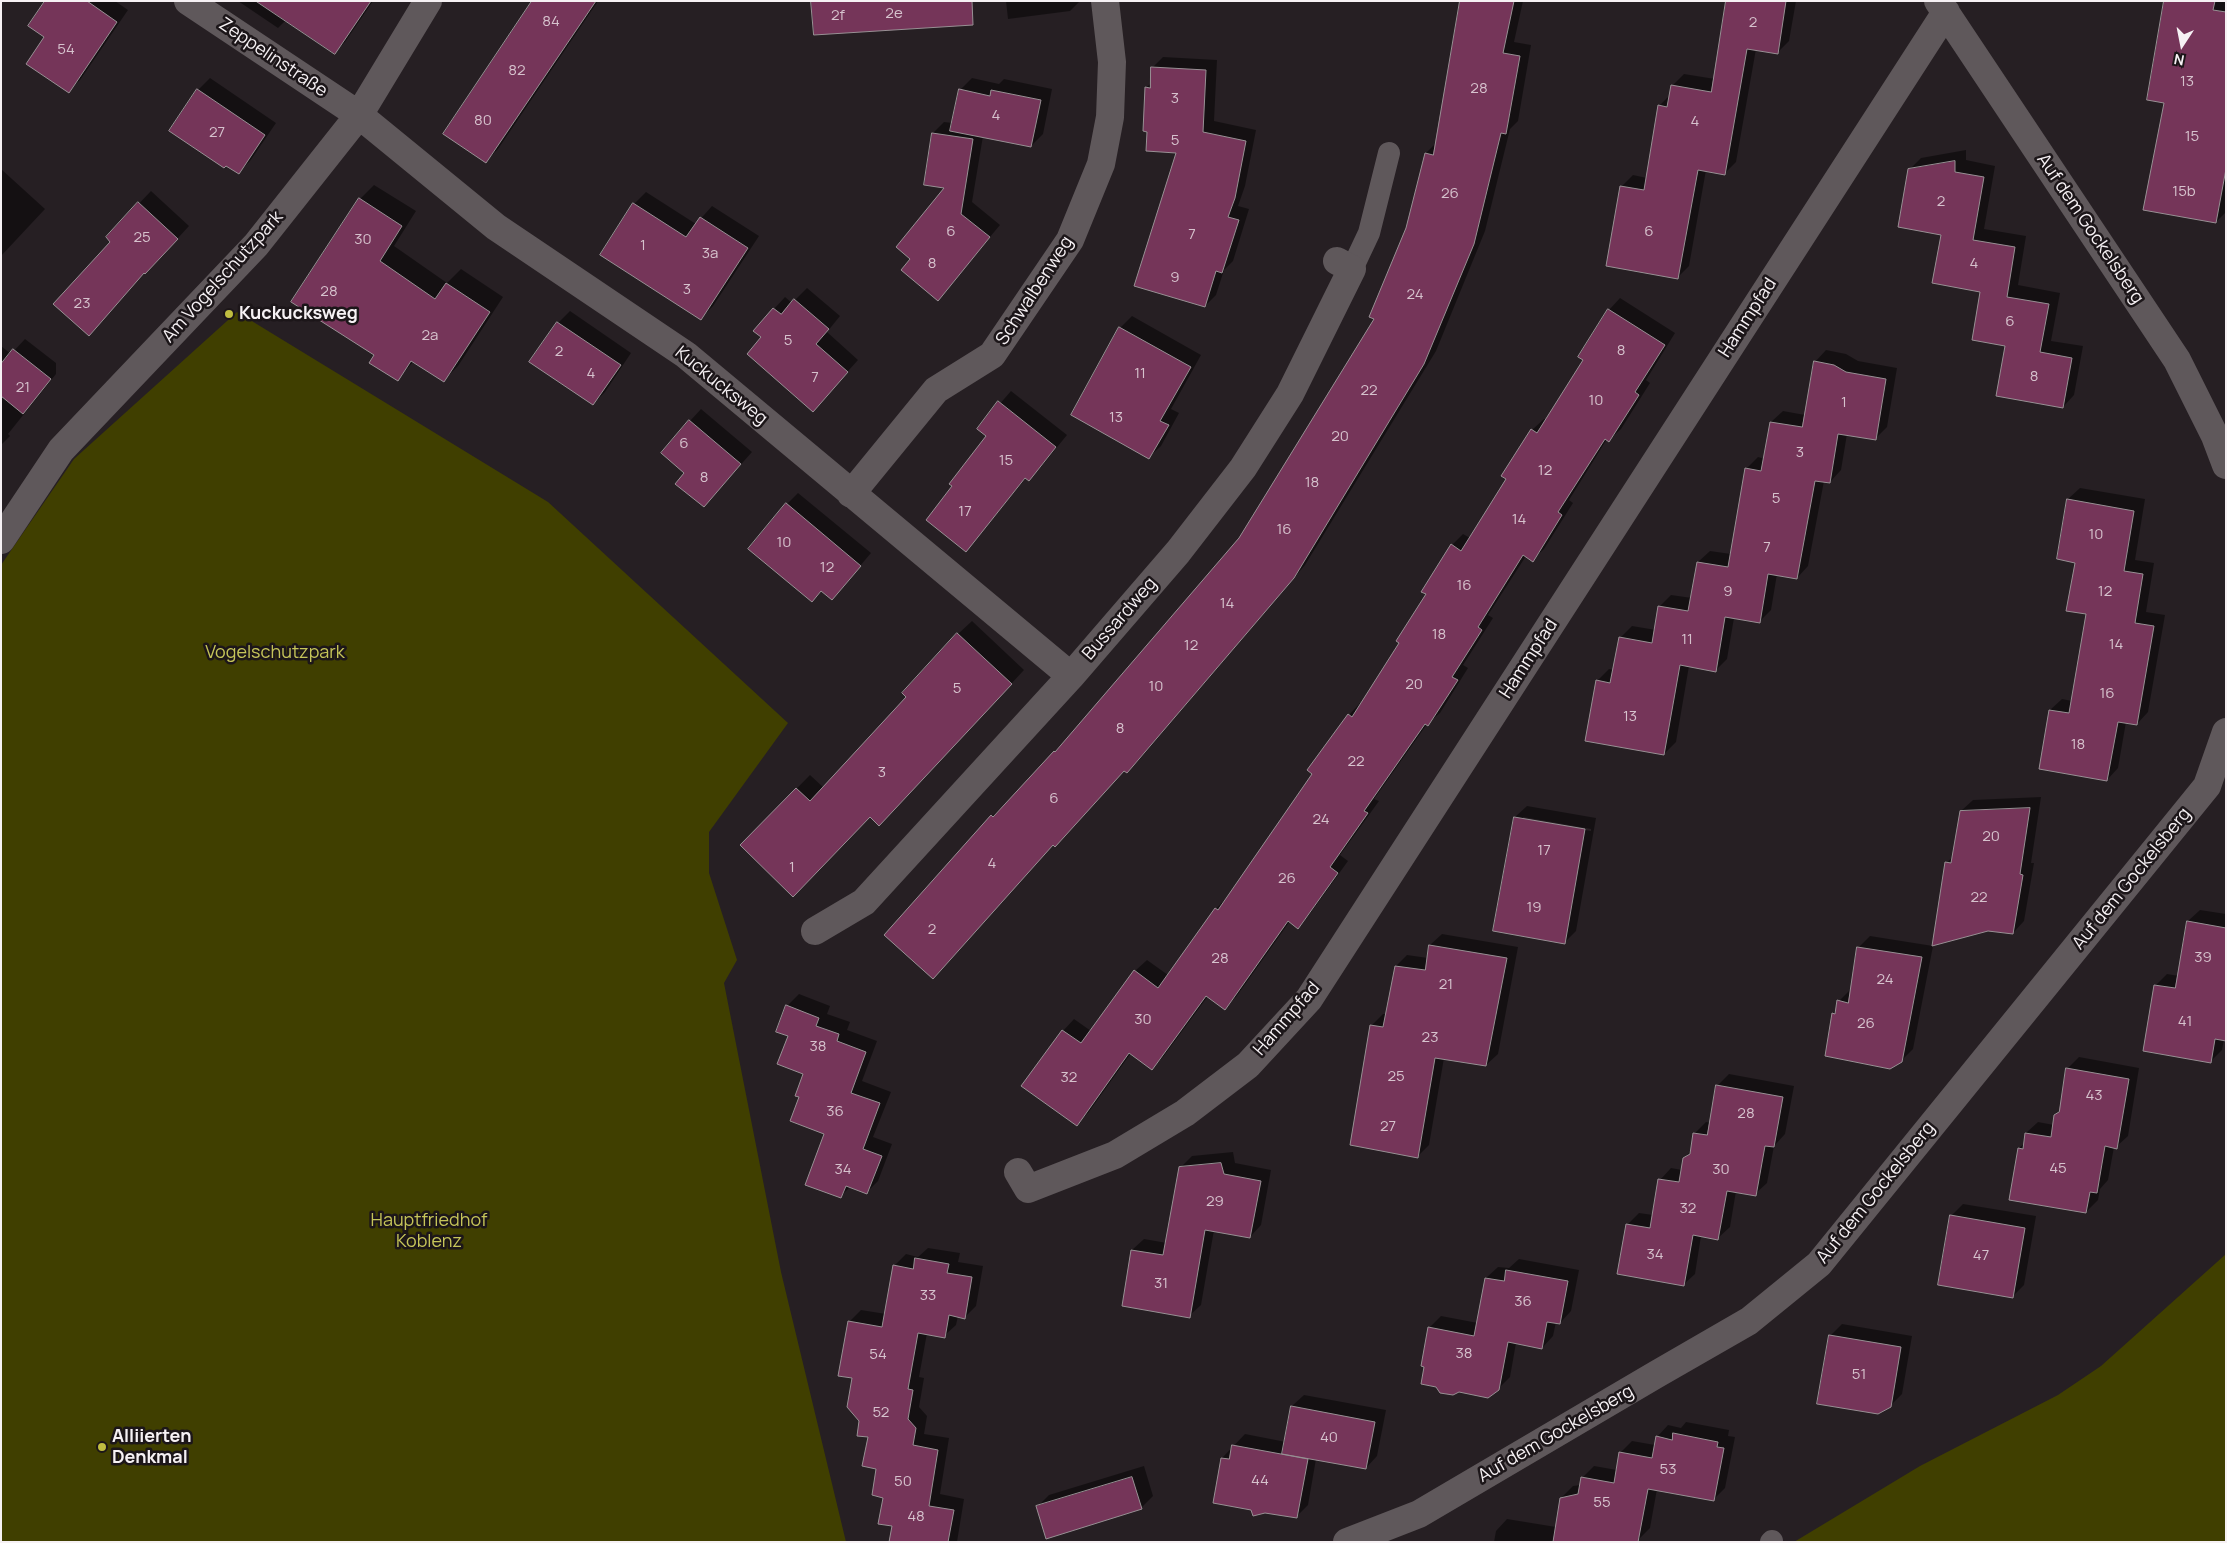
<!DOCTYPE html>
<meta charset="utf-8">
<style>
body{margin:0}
#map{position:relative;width:2227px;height:1543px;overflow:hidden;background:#261f23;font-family:Manrope,sans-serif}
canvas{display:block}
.frame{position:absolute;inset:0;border:2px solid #f6f1f4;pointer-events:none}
.north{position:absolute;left:2157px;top:20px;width:50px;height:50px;-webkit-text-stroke:4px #1c1619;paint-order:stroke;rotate:191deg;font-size:14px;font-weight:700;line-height:20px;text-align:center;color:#f6f1f4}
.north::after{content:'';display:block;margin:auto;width:18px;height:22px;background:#f6f1f4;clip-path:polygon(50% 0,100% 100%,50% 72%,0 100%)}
</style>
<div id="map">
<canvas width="2227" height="1543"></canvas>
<div class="frame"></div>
<div class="north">N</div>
</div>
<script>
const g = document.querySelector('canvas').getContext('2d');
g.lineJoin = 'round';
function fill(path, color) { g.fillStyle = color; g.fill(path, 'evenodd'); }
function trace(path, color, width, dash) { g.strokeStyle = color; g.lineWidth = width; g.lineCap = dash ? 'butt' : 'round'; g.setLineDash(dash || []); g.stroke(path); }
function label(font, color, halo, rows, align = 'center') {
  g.font = font + ' Manrope,sans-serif'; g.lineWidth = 5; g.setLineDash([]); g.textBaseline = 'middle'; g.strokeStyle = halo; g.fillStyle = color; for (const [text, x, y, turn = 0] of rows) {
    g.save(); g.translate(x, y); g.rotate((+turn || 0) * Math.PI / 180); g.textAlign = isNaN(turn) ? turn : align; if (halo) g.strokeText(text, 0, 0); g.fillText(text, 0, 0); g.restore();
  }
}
fill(new Path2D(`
 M237 312 548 502 788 723 709 832V873L737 960 724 983 781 1272 846 1542H1V565L74 459Z
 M2226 1254V1542H1794L1920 1466 2058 1395 2101 1366Z`), '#403f00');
fill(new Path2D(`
 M46 1H115L128 10 80 80 68 91 46 37Z
 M238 1H373L345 42 335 52 286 20 278 28Z
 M534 1H598L498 149 486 161Z
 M1006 1H1079V2L1070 11 1008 19Z
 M1465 1H1523L1514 42 1531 45 1518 121 1510 129 1485 231 1436 351 1305 565 1139 760 1127 772 1125 770 1053 844 944 966 992 816 1004 805 1005 806 1066 740 1240 539 1375 318 1407 228 1426 153 1437 142Z
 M1728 1H1796L1789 41 1777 53 1756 49 1736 162 1725 173 1706 170 1689 266 1678 277 1621 187 1633 175 1647 178 1659 106 1671 94 1672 86 1684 74 1715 79Z
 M2166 1H2226V212L2216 222 2166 102Z
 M1163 57 1217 60 1214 121 1256 130 1245 186 1238 206 1249 209 1233 261 1224 270 1216 295 1205 306 1178 152 1146 88 1151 83 1152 68Z
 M210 78 276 123 250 161 238 173 171 130 198 90Z
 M972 78 999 84 1004 79 1052 89 1043 134 1031 146 983 136 972 202 1000 225 938 299 912 259 946 187 933 133 944 122 953 123 960 90Z
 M1966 150V160L1995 166 1984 229 2026 236 2018 285 2060 293 2051 341 2083 346 2074 395 2063 407 2006 345 1982 291 1942 234 1910 169 1921 158Z
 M1 169 45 209 1 256Z
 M374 185 416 211 394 246 447 283 461 269 503 297 458 366 444 380 414 361 397 380 376 355 360 199Z
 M151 191 189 226 157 261 112 242 107 237Z
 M646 192 696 224 712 206 759 236 713 306 701 318 634 204Z
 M807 288 840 316 827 332 858 360 813 410 762 337 774 309 785 297 792 303Z
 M1620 298 1675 333 1646 380 1650 383 1621 429 1609 440 1607 439 1569 500 1573 503 1544 549 1532 560 1526 556 1488 615 1493 618 1463 665 1468 668 1440 713 1427 724 1374 799 1379 801 1340 855 1348 861 1309 915 1298 927 1290 921 1236 997 1224 1008 1208 996 1163 1057 1152 1068 1131 1053 1088 1113 1076 1124 1063 1031 1074 1019 1091 1031 1135 971 1147 960 1168 975 1216 909 1227 897 1314 773 1349 715 1360 703 1362 704 1401 643 1452 545 1463 534 1470 538 1508 479 1532 430 1544 419 1546 420 1585 359 1609 310Z
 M570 311 631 353 605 392 593 404 531 362 558 323Z
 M1132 316 1201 355 1171 409 1179 413 1161 446 1149 457 1120 328Z
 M25 339 56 363V374L8 434 10 436 1 445V346L11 354Z
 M1826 350 1846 354 1858 361 1897 368 1887 427 1875 439 1847 434 1841 470 1830 482 1824 481 1808 566 1797 578 1777 574 1771 610 1759 622 1734 618 1727 659 1716 670 1689 666 1676 742 1664 754 1597 681 1609 669 1614 670 1620 638 1632 626 1656 630 1660 606 1671 595 1692 598 1698 562 1710 551 1731 554 1746 469 1758 457 1765 459 1771 422 1783 411 1805 415 1815 362Z
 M1011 391 1067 435 1040 468 1029 479 1026 478 966 550 954 486 987 436 978 429Z
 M701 409 752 452 704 506 686 473 690 421Z
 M2080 488 2145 499 2135 560 2154 563 2146 612 2165 615 2148 712 2137 724 2126 722 2118 768 2107 780 2050 710 2062 699 2072 701 2087 613 2076 562 2068 499Z
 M798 493 871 553 832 599 822 590 812 600 787 504Z
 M972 621 1024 670 893 811 741 845 810 775 824 788 908 697 958 634Z
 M2041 797 2031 863H2034L2024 921 2013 933 1947 863 1954 855 1961 811 1973 800Z
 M1527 806 1596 818 1576 931 1564 943 1495 930 1515 817ZM1523 817 1591 829V831L1523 819Z
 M2200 910 2226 914V1040L2224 1039 2222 1050 2211 1061 2155 986 2167 974 2179 976 2188 921Z
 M1442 934 1518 947 1498 1054 1486 1065 1444 1058 1429 1145 1417 1157 1371 1026 1383 1014H1387L1396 966 1407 955 1428 958 1430 945Z
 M1870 936 1933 946 1913 1049 1901 1061 1833 1013 1837 1009 1839 1001 1851 989 1858 948Z
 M799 994 830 1006 827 1014 850 1022 847 1030 877 1041 862 1081 891 1092 873 1137 892 1144 878 1181 867 1192 851 1186 840 1197 826 1133 800 1096 805 1073 789 1036 787 1006Z
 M2079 1057 2139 1068 2128 1136 2116 1147H2114L2108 1180 2100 1189 2098 1200 2086 1212 2019 1148 2025 1143 2026 1133 2038 1122 2054 1125 2060 1111 2067 1069Z
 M1729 1074 1794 1086 1785 1134 1774 1146 1767 1183 1755 1194 1736 1191 1730 1227 1718 1238 1701 1236 1695 1274 1683 1285 1628 1224 1639 1213 1653 1215 1660 1180 1671 1168 1682 1170 1684 1158 1691 1151 1694 1134 1706 1122 1711 1123 1717 1086Z
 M1233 1152 1235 1163 1271 1170 1261 1225 1250 1237 1214 1230 1201 1305 1189 1316 1123 1305 1132 1250 1144 1239 1167 1243 1180 1168 1192 1156Z
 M1963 1204 2036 1216 2024 1285 2012 1297 1951 1216Z
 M928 1248 960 1253 958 1262 983 1266 976 1306 965 1317 958 1316 956 1325 944 1336 927 1333 919 1377 924 1378 919 1407 927 1416 924 1434 949 1438 940 1494 964 1499 957 1542H890L893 1525 869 1436 861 1421 854 1377 849 1322 861 1310 886 1314 894 1266 906 1254 918 1257Z
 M1519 1259 1579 1270 1571 1311 1560 1323 1556 1322 1553 1336 1542 1348 1516 1343 1510 1377 1498 1389 1429 1328 1441 1316 1478 1323 1486 1278 1498 1267 1509 1268Z
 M1842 1324 1912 1336 1902 1394 1890 1406 1830 1336Z
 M1304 1395 1386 1410 1377 1456 1366 1468 1316 1459 1308 1505 1296 1517 1222 1458 1245 1434 1286 1442 1292 1406Z
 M1686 1422 1729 1430 1728 1436 1735 1437 1725 1488 1714 1499 1657 1489 1650 1528 1638 1540 1494 1542 1496 1531 1507 1519 1556 1527 1561 1498 1573 1486 1581 1485 1582 1478 1594 1466 1617 1470 1620 1453 1632 1441 1655 1445 1657 1437 1668 1425 1681 1428Z
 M1144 1466 1153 1496 1141 1508 1037 1507 1049 1495Z`), '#0007');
const building = new Path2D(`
 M45 1H87L117 22 69 93 26 64 44 37 28 26Z
 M256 1H371L335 54Z
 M532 1H596L486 163 443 134Z
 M811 1H972L973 25 814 35Z
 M1460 1H1514L1503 53 1520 56 1506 134 1501 133 1474 244 1424 364 1294 578 1127 773 1124 771 1055 847 1053 845 933 979 884 935 991 815 993 817 1054 751 1055 752 1239 538 1374 319 1369 317 1406 228 1425 153 1433 155Z
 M1726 1H1786L1778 54 1747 49 1725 175 1698 170 1678 279 1606 266 1620 186 1644 190 1658 105 1667 107 1671 85 1711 92Z
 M2164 1H2215L2213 10 2226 12V169L2216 223 2143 210 2164 103 2147 100Z
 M1151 67 1206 70 1203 132 1246 141 1235 198 1228 217 1239 220 1222 273 1216 271 1205 307 1134 286 1176 153 1146 151 1147 132 1143 131 1145 87 1150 88Z
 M197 89 265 135 239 174 226 166 224 168 169 131Z
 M959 89 990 96 991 90 1041 100 1031 147 950 131Z
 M932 133 973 139 961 214 990 237 938 301 901 270 910 259 896 247 944 188 924 185Z
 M1955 161V172L1984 177 1973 240 2015 247 2007 297 2049 304 2040 352 2072 358 2063 408 1996 396 2005 346 1972 340 1980 292 1932 283 1941 235 1898 227 1908 169Z
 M359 198 402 226 380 261 435 299 446 283 490 312 444 382 411 361 398 381 369 363 374 355 291 302Z
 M138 202 178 239 145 274 144 273 89 336 53 304 110 242 106 237Z
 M633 203 686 237 700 217 748 248 701 320 600 255Z
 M794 299 829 329 816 344 848 372 813 412 747 354 761 337 753 331 773 308 781 314Z
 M1608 309 1665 345 1635 392 1639 395 1609 442 1605 439 1558 512 1562 515 1533 562 1523 555 1478 627 1482 630 1452 677 1458 680 1428 726 1425 724 1364 811 1368 813 1330 867 1338 873 1298 929 1288 921 1225 1010 1206 996 1152 1070 1129 1053 1077 1126 1021 1086 1062 1030 1081 1043 1134 970 1158 988 1215 908 1218 910 1312 774 1307 770 1348 714 1352 717 1399 643 1396 641 1426 594 1421 592 1451 544 1461 551 1506 479 1501 476 1531 429 1537 433 1583 360 1578 357Z
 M557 322 621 365 593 405 529 362Z
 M1119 327 1191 367 1160 421 1169 425 1149 459 1071 415Z
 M13 349 51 379 23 414 1 396V364Z
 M1814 361 1834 365 1846 372 1886 379 1876 440 1838 434 1830 483 1815 481 1797 579 1768 574 1760 623 1725 617 1716 672 1680 665 1664 755 1585 741 1596 680 1610 683 1619 637 1652 643 1658 606 1688 611 1697 562 1728 567 1745 468 1761 471 1770 422 1802 427Z
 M998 401 1056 447 1029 481 1025 478 966 552 926 520 952 486 949 484 986 436 977 429Z
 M689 420 741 464 704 507 675 484 684 473 661 453Z
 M2067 499 2134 511 2124 571 2143 574 2135 623 2154 626 2137 725 2118 722 2107 781 2039 769 2049 710 2069 713 2086 614 2066 611 2075 563 2057 559Z
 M786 503 861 566 832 600 821 591 812 602 748 549Z
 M957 633 1012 684 879 826 870 817 793 897 740 845 796 788 810 801 906 697 902 693Z
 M2030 808 2020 874 2023 875 2013 934 1988 931 1932 946 1945 862 1951 863 1960 811Z
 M1514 817 1585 829 1565 944 1493 931Z
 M2187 921 2226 928V1041L2215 1039 2211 1063 2143 1051 2154 985 2175 988Z
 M1429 945 1507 958 1486 1066 1435 1058 1418 1158 1350 1145 1370 1025 1383 1027 1395 966 1425 970Z
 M1857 947 1922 957 1902 1062 1890 1069 1825 1056 1832 1013 1835 1014 1837 1000 1848 1003Z
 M786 1005 819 1018 816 1026 839 1034 837 1041 866 1052 851 1093 880 1103 863 1149 882 1156 867 1194 846 1186 841 1198 805 1185 824 1134 790 1121 799 1097 795 1096 803 1074 777 1064 788 1036 776 1032Z
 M2066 1068 2129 1079 2117 1149 2105 1146 2097 1193 2090 1192 2086 1213 2009 1200 2018 1148 2023 1149 2025 1133 2051 1137 2054 1115 2059 1112Z
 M1716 1085 1783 1097 1774 1147 1765 1146 1756 1196 1727 1191 1718 1240 1693 1235 1684 1286 1617 1274 1626 1224 1650 1228 1658 1179 1679 1182 1683 1158 1690 1154 1693 1133 1707 1135Z
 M1221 1163 1224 1174 1261 1181 1250 1238 1205 1230 1190 1318 1122 1306 1131 1250 1163 1255 1179 1167Z
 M1950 1215 2025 1228 2013 1298 1938 1285Z
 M915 1258 949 1264 947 1273 972 1277 965 1319 949 1315 945 1338 918 1333 908 1389 913 1390 908 1419 916 1428 913 1445 938 1450 929 1506 954 1510 948 1542H889L892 1526 878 1524 883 1498 872 1495 876 1469 862 1466 868 1437 857 1436 859 1421 847 1407 852 1378 838 1376 848 1321 882 1327 893 1265 913 1269Z
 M1506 1270 1568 1281 1560 1324 1547 1322 1542 1349 1508 1342 1499 1390 1488 1398 1459 1392 1453 1395 1440 1393 1436 1387 1421 1384 1424 1367 1421 1366 1428 1327 1474 1336 1485 1278 1504 1281Z
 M1829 1335 1901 1347 1891 1407 1878 1414 1817 1404Z
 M1291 1406 1375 1422 1366 1469 1282 1454Z
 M1673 1433 1718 1442 1717 1447 1724 1448 1714 1501 1648 1489 1638 1542H1553L1560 1498 1578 1494 1581 1477 1614 1483 1619 1452 1652 1458 1656 1436 1672 1440Z
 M1232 1445 1308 1459 1297 1518 1265 1513 1253 1516 1251 1510 1213 1503 1221 1458 1229 1459Z
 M1132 1477 1142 1509 1046 1539 1036 1506Z`);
fill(building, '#753559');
trace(building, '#989094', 1);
trace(new Path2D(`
 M1352 269 1369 233 1389 153
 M1771 1542 1772 1541`), '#5f585b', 22);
trace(new Path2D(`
 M188 1 359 115 496 227 686 355 1071 676
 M1938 1 2177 360 2215 436 2226 465
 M851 494 936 390 992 355 1070 240 1101 164 1110 117 1112 62 1105 1
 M1 540 61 450 256 245 359 115 428 1
 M815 931 864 902 1071 676 1178 552 1243 468 1290 394 1352 269 1337 261
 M1018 1172 1028 1189 1115 1155 1185 1113 1248 1065 1309 999 1946 12
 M1347 1542 1419 1514 1657 1374 1749 1321 1819 1264 2207 786 2226 732`), '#5f585b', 28);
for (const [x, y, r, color] of [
 [229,314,5,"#c0be41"],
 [102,1447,5,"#c0be41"]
]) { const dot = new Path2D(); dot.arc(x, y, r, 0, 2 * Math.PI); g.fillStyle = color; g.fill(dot); trace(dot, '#1c1619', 2); }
label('15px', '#d6c2cd', null, [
 ["2e",894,14],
 ["2f",838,16],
 ["84",551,22],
 ["2",1753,23],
 ["54",66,50],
 ["82",517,71],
 ["13",2187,82],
 ["28",1479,89],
 ["3",1175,99],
 ["4",996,116],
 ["80",483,121],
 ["4",1695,122],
 ["27",217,133],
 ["15",2192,137],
 ["5",1175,141],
 ["15b",2184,192],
 ["26",1450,194],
 ["2",1941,202],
 ["6",951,232],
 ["6",1649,232],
 ["7",1192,235],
 ["25",142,238],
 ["30",363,240],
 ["1",643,246],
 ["3a",710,254],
 ["8",932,264],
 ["4",1974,264],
 ["9",1175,278],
 ["3",687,290],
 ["28",329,292],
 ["24",1415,295],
 ["23",82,304],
 ["6",2010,322],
 ["2a",430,336],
 ["5",788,341],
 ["8",1621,351],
 ["2",559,352],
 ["4",591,374],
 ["11",1140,374],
 ["8",2034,377],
 ["7",815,378],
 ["21",23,388],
 ["22",1369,391],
 ["10",1596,401],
 ["1",1844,403],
 ["13",1116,418],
 ["20",1340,437],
 ["6",684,444],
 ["3",1800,453],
 ["15",1006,461],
 ["12",1545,471],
 ["8",704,478],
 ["18",1312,483],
 ["5",1776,499],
 ["17",965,512],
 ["14",1519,520],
 ["16",1284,530],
 ["10",2096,535],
 ["10",784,543],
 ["7",1767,548],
 ["12",827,568],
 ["16",1464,586],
 ["9",1728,592],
 ["12",2105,592],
 ["14",1227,604],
 ["18",1439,635],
 ["11",1687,640],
 ["14",2116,645],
 ["12",1191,646],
 ["20",1414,685],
 ["10",1156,687],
 ["5",957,689],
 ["16",2107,694],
 ["13",1630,717],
 ["8",1120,729],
 ["18",2078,745],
 ["22",1356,762],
 ["3",882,773],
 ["6",1054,799],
 ["24",1321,820],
 ["20",1991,837],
 ["17",1544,851],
 ["4",992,864],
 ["1",792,868],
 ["26",1287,879],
 ["22",1979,898],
 ["19",1534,908],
 ["2",932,930],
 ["39",2203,958],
 ["28",1220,959],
 ["24",1885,980],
 ["21",1446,985],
 ["30",1143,1020],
 ["41",2185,1022],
 ["26",1866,1024],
 ["23",1430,1038],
 ["38",818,1047],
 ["25",1396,1077],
 ["32",1069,1078],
 ["43",2094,1096],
 ["36",835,1112],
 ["28",1746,1114],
 ["27",1388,1127],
 ["45",2058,1169],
 ["34",843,1170],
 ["30",1721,1170],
 ["29",1215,1202],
 ["32",1688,1209],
 ["34",1655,1255],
 ["47",1981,1256],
 ["31",1161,1284],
 ["33",928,1296],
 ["36",1523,1302],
 ["38",1464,1354],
 ["54",878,1355],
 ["51",1859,1375],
 ["52",881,1413],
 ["40",1329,1438],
 ["53",1668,1470],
 ["44",1260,1481],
 ["50",903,1482],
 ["55",1602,1503],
 ["48",916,1517]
]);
label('18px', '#f6f1f4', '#1c1619', [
 ["Zeppelinstraße",273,58,34],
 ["Auf dem Gockelsberg",2090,229,56],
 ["Am Vogelschutzpark",223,277,-48],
 ["Schwalbenweg",1035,291,-57],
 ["Hammpfad",1748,318,-57],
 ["Kuckucksweg",721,386,39],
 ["Bussardweg",1120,619,-49],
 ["Hammpfad",1529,659,-57],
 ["Auf dem Gockelsberg",2132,879,-51],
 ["Hammpfad",1287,1019,-49],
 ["Auf dem Gockelsberg",1876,1193,-51],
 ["Auf dem Gockelsberg",1556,1434,-30]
]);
label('bold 18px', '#f6f1f4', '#1c1619', [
 ["Kuckucksweg",239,314],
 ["Alliierten",112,1437],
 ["Denkmal",112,1458]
], 'left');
label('18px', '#c6c559', '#1c1619', [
 ["Vogelschutzpark",275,653],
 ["Hauptfriedhof",429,1221],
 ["Koblenz",429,1242]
]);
</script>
